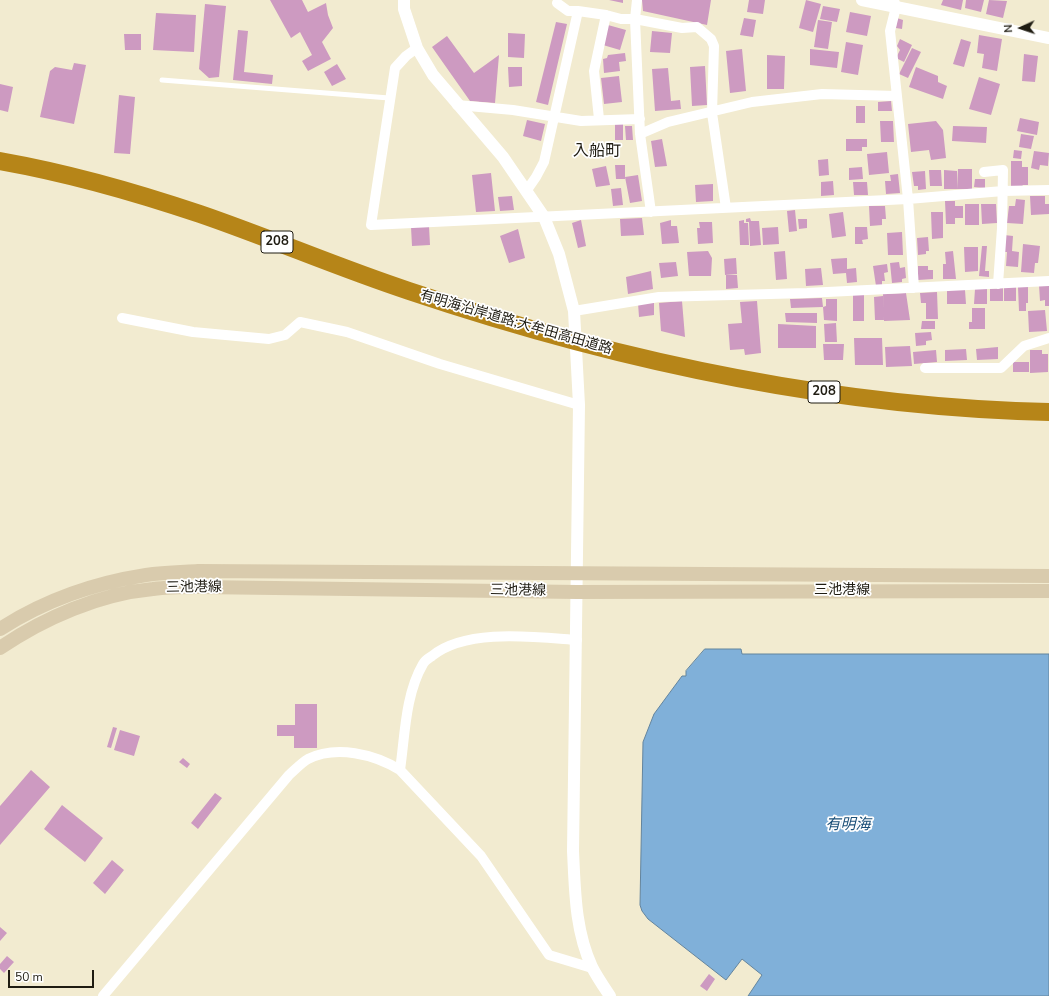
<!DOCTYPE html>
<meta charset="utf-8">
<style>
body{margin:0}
#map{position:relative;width:1049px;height:996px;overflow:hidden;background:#f2ebd0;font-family:"Nunito Sans",sans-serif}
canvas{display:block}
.north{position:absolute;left:1001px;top:8px;width:40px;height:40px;-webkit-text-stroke:3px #fff;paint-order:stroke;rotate:267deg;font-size:11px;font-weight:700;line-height:16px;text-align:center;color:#1f1c12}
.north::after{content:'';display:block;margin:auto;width:14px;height:18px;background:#1f1c12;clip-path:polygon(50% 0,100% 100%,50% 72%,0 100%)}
.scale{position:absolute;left:8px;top:970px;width:86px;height:18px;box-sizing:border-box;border:2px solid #1f1c12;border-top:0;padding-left:5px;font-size:12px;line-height:14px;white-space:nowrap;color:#1f1c12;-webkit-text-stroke:3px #fff;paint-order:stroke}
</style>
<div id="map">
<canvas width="1049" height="996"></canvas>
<div class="north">N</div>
<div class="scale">50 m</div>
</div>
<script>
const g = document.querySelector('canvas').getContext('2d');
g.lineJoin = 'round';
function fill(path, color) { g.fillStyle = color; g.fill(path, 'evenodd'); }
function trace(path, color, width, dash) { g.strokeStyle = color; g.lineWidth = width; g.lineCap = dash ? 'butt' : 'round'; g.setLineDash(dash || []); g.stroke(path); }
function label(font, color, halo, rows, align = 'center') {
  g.font = font + ' "Nunito Sans","Noto Sans JP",sans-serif'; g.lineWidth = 3.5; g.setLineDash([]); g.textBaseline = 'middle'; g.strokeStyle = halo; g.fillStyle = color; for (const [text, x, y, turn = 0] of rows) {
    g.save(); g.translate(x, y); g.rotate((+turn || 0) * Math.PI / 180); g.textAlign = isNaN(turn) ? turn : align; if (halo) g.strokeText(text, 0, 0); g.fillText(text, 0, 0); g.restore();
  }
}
const water = new Path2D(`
 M705 649H741L742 654H1049V996H748L762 975 742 959 726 980 648 919 642 911 640 905 643 742 654 714 682 676H686V671Z`);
fill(water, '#80b0d9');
trace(water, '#63849d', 1);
fill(new Path2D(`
 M270 0H302L308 12 326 3 328 15 333 28 322 42 331 59 308 71 302 61 312 55 300 32 291 38Z
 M609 0H623V3Z
 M642 0H711L707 25 643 11Z
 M749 0H765L763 14 747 12Z
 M806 0 821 4 813 32 799 28Z
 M943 0H963L961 10 941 5Z
 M966 0H984L981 12 965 8Z
 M989 0 1007 1 1003 18 986 14Z
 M205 4 226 6 219 77 209 78 199 69Z
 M823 6 840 9 837 22 820 19Z
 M850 12 871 16 867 36 846 32Z
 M156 13 196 15 194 52 153 50Z
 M744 18 756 20 753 37 740 35Z
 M897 18 903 20 902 29 896 28Z
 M818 20 832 22 828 49 814 47Z
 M556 22 567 24 548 105 536 102Z
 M608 25 626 30 620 50 603 45Z
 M238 30 248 31 244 72 273 75 272 84 233 80Z
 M652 31 672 33 670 53 650 52Z
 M508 33 525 34 524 58 508 57Z
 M124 34H141V50H125Z
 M979 35 1002 39 997 71 982 68 984 54 977 53Z
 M447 36 474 73 499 55 495 103 470 101 432 47Z
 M900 39 912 45 904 62 896 58 900 50 897 46Z
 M961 39 971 42 964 67 953 64Z
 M846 42 863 45 858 75 841 72Z
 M912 48 921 52 908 78 899 74Z
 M742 49 746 91 730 93 726 51Z
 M810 49 839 52 837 68 810 65Z
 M625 53 626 61 619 62 620 71 604 73 603 59 607 58 608 55Z
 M1024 54 1038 56 1035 82 1022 81Z
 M767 55 785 56 784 89H767Z
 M74 63 86 65 74 124 40 117 50 71 55 67 72 70Z
 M337 64 346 79 332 86 324 72Z
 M705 66 707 105 692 106 690 67Z
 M508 67H522V86L509 87Z
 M916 67 938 76V82L947 86 943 99 909 87Z
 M668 68 671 101 680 100 681 109 655 111 652 69Z
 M619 76 622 102 604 104 601 78Z
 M979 77 1000 84 991 115 969 109Z
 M0 84 13 87 8 112 0 110Z
 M119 95 135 97 130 154 114 153Z
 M891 101 892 111H878V102Z
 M856 106H865V123H856Z
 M1020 118 1039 122 1037 135 1017 131Z
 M527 120 545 124 541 141 523 136Z
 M880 121H893L894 142H881Z
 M936 121 943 130 946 158 931 160 929 150 911 152 908 124Z
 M615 124H623V140H615Z
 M625 126H632L633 140H626Z
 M953 126 987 127 986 143 952 141Z
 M1021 134 1034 136 1031 149 1019 147Z
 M662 139 667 166 655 167 651 141Z
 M846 139H867V147H862V151H846Z
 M1014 150 1022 151 1021 159 1013 158Z
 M1034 151 1049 153 1048 166 1040 165 1039 170 1031 168Z
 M887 152 889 173 869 175 867 154Z
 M828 159 829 175 819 176 818 160Z
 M1011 161H1022V167H1028V185H1023L1021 188H1011Z
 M615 165H625V179H616Z
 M606 166 610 185 596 187 592 169Z
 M862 167 863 179 849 180V168Z
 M958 169H972V189H957Z
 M929 170H941L942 186H930Z
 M944 170 957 171V189H944Z
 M925 171 926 189 918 190V186H914L912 172Z
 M491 173 495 211 476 212 472 175Z
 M898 174 900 193 886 194 885 181H891L890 175Z
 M638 175 642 201 630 203 625 177Z
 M975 179H985V188L974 187Z
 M833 181 834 195 821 196V182Z
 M853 182H867L868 195H854Z
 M713 184V201L696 202 695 185Z
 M621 188 623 205 613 206 611 189Z
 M512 196 514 210 500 211 498 197Z
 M1030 196H1045V204H1049V214L1031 215Z
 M1016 199 1025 200 1023 224 1007 223 1009 206H1015Z
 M945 201H955V206H963V218H955V224H946Z
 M965 204H979V225H965Z
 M981 204H996L997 223 982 224Z
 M869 206H885L886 219H882V225L870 226Z
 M795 210 797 231 789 232 787 211Z
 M843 212 846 236 832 238 829 214Z
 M931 212H943V238L932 239Z
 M642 218 644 235 621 236 620 219Z
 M750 218 751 221H759L761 245 750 246 749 222H746V219Z
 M798 219H807V228L799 229Z
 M581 220 586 246 578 248 572 223Z
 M671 220V226H677L679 243 662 244 660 223Z
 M744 220V223H748L749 245H740L739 221Z
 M699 222H712L713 243 698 244 697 228H700Z
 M429 226 430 245 412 246 411 227Z
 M778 227 779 244 763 245 762 228Z
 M855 227H867L868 239 862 240 863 244H855Z
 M518 229 525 258 509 263 500 236Z
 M902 232 903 255H888L887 233Z
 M1004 235 1013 236 1012 251 1019 252 1018 267 1006 266 1007 252H1002Z
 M928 237 929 251H926V254L918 255 917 238Z
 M1023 244 1040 246 1038 263H1035L1034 273 1021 272Z
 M982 246H987L985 271H989V277L979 276Z
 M964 247H978V271L965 272Z
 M708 251 712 258 711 276H689L687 252Z
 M785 251 787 279 776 280 774 252Z
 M953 251 956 279H943V264H946L945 252Z
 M736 258 737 274 725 275 724 259Z
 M847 258V269L856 268 857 282 847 283 846 273 833 274 831 259Z
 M676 262 678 276 661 278 659 263Z
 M899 262 900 268 905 267 906 278 902 279V282L892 283 890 263Z
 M887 264 888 272 884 273 885 281H882V285L876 286 873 266Z
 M918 266H928V270H933V279L918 280Z
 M821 268 823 285 806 286 805 269Z
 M651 271 653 289 628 294 626 277Z
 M726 275H737L738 288 726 289Z
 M1049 284V306H1045V300L1040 301 1039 285Z
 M1028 286V303H1026V311H1019L1018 287Z
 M1004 287H1016V301H1004Z
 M1003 288V301H990V289Z
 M975 289H987V304H974Z
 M947 290H965L966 304H947Z
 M937 292 938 319H926V303H921L920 293Z
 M906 293 910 320 884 321 883 294Z
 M853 295H864V321H853Z
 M883 296 884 320H875L874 297Z
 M822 298 823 307 791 308 790 299Z
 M826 299H837V321L824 320 823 307 826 306Z
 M682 301 685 337 661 331 659 303Z
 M757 301 761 353 745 355 744 349 730 350 728 324 742 323 740 302Z
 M654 302V315L639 317 638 303Z
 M972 308H985V329H969V322H972Z
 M1045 310 1047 331 1029 332 1028 311Z
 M785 313H817V323L786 322Z
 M922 321H935V329H921Z
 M836 323 837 342H825L824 324Z
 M778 324 816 326V348H778Z
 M931 332 932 340 926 341V345L916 346 915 333Z
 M854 338H882L883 365H855Z
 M823 344H844L843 360H824Z
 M910 346 912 366 886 367 885 347Z
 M998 347V359L977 360 976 349Z
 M966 349 967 360 945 361V350Z
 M936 350 937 362 914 364 913 352Z
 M1030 350H1042V354H1048V372L1030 373Z
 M1013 362H1029V372H1013Z
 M295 704H317V748H294V736H277V725H295Z
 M113 727 117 728 111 748 107 747Z
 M120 730 140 736 134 756 114 750Z
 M183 758 190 764 187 768 179 762Z
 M31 770 50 787 0 845V806Z
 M215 793 222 798 198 829 191 823Z
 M62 805 103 838 85 862 44 829Z
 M112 860 124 870 105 894 93 883Z
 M0 927 7 933 0 941Z
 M7 956 14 962 4 973 0 969V964Z
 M709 974 715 979 707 991 700 986Z`), '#cd9ac1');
trace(new Path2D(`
 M162 80 389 98`), '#fff', 5);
trace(new Path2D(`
 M637 0 635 19 640 134 651 212
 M894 0 896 7 890 31 908 199 914 288
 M557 3 568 11H578L606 15 621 19H635L682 28 697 27 711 39 714 46 712 113 726 208
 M417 48 406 56 395 68 371 225 908 199 1003 191 1049 190
 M457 105 513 110 581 121 640 119
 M599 119 594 71 606 15
 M640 134 668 122 752 102 822 94 897 96
 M984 172 1003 170 1002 228 998 284
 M527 190 536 177 544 162 578 11
 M574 311 659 297 807 293 1049 281
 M122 318 193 332 269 339 285 335 300 322 347 332 440 364 579 405
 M925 368H1001L1024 346 1049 338
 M400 770C405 736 405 695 423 664 425 660 429 658 432 656 466 628 535 637 577 640
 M103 996 289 775C295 770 301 763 308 759 336 745 374 754 400 770L481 856 549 955 592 968`), '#fff', 10);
trace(new Path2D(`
 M404 0V9L417 48 433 75 503 157 544 217 559 254 574 311 579 405 573 851C575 891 575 930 592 967 597 977 604 987 610 996
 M862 0 1049 38`), '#fff', 12);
trace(new Path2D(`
 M0 629C45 600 94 583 146 575 163 572 181 572 198 571L1049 576
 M0 648C44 618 99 594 153 589 168 587 183 587 199 587L577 592 1049 591`), '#d9cbad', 14);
trace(new Path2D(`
 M0 161C68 173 135 192 200 214 270 238 339 268 409 291 617 361 830 407 1049 412`), '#b68518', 18);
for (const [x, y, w] of [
 [277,242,32],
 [824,392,32]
]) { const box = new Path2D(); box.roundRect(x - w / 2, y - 11, w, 22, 3); g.fillStyle = '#fff'; g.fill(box); trace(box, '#1f1c12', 1); }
label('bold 13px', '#1f1c12', null, [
 ["208",277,242],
 ["208",824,392]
]);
label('14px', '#1f1c12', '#fff', [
 ["有明海沿岸道路;大牟田高田道路",516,323,16],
 ["三池港線",194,588,-1],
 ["三池港線",518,591,1],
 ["三池港線",842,591]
]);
label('italic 15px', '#1a4f78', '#fff', [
 ["有明海",848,825]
]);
label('16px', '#1f1c12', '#fff', [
 ["入船町",597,152]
]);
</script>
